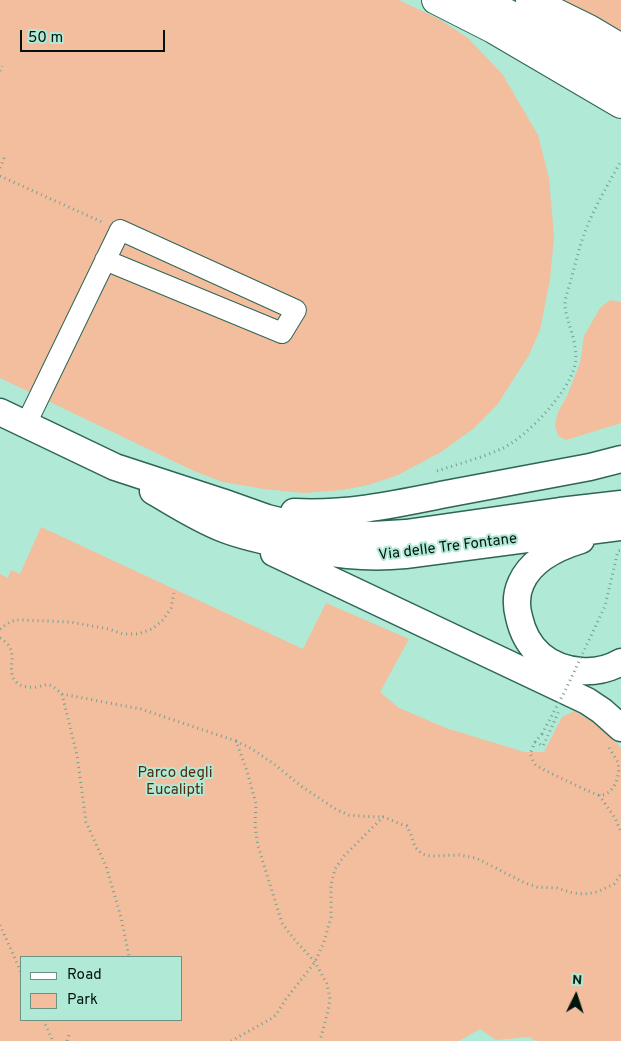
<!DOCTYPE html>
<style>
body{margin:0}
#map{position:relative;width:621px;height:1041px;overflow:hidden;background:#b0e9d6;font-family:Overpass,sans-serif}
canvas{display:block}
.legend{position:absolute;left:20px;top:956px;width:162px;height:65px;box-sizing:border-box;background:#b0e9d6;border:1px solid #6a9386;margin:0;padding:6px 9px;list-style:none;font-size:15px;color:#00130d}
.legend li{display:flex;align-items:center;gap:10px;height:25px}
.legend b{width:25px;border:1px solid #6a9386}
.north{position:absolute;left:551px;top:971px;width:50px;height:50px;-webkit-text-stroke:4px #b0e9d6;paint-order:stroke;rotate:4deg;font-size:14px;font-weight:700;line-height:20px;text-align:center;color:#00130d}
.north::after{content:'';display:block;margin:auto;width:18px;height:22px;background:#00130d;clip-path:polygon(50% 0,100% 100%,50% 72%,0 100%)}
.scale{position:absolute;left:20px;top:30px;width:145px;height:22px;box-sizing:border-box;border:2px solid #00130d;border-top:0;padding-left:6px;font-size:15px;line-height:18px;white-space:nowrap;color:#00130d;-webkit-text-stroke:4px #b0e9d6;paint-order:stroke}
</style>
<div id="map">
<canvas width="621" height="1041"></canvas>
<ul class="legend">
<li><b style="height:6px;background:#fff"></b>Road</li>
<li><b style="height:14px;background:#f2be9e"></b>Park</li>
</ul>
<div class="north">N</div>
<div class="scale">50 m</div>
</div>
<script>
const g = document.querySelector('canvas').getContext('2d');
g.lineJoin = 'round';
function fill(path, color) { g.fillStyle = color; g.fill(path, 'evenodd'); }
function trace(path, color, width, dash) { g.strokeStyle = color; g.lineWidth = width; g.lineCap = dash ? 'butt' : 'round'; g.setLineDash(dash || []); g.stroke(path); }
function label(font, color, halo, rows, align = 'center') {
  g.font = font + ' Overpass,sans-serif'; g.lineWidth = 4; g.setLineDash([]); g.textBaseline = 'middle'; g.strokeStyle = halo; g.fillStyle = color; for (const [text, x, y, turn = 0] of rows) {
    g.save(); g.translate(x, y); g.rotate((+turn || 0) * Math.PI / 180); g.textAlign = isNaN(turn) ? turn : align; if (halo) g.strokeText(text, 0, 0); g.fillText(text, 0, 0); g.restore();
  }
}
fill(new Path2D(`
 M0 0H399L439 19 468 38 503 75 538 135 549 178 554 237 550 279 540 330 529 355 497 405 473 429 441 452 398 475 368 485 342 490 304 493 264 489 223 482 194 471 0 378Z
 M556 0H621V33Z
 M610 300 621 302V423L566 440 558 436 555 425 558 412 567 396 580 363 584 336 600 308Z
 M41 527 303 649 326 603 409 639 380 692 399 708 446 728 524 752H544L562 717 574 711C588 719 615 735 621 749V1041H537L533 1040 530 1037 496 1040 480 1029 459 1041H0V574L8 578 11 570 20 574ZM21 957H181V1020H21Z`), '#f2be9e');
const minor = new Path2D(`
 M26 424 120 230 296 310 282 333 105 260`);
const major = new Path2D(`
 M0 412 115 467 222 502 267 518 304 527 340 533 373 535 406 533 560 511 621 504
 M153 491C175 504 200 520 224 529 245 537 269 542 291 546 331 554 364 559 405 555L557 535 621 527
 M294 512C346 515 396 504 446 494 494 485 542 476 590 467L621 459
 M581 540C558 547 531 560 521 583 516 594 516 606 519 617 526 649 548 668 581 671 594 672 609 669 621 662
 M274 553 587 701 602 711 621 728`);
const highway = new Path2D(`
 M436 0 493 29 621 104
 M481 0 581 51 621 76
 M530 0 589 29 621 48`);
trace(minor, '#2e6555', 22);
trace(major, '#2e6555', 29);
trace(highway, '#2e6555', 30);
trace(new Path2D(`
 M0 71 2 66
 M0 168 5 156
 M0 176 104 223
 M437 471C458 464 481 458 501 449 526 438 569 392 575 365 578 350 572 334 568 320 567 316 565 310 565 305 565 296 570 285 572 276 577 258 581 239 589 222 598 201 610 181 621 161
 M0 629C8 623 13 619 23 620L70 622 109 629 123 634H138L152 629 163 620 171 608 174 593
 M0 638C22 651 5 667 15 681 20 687 30 688 37 687 42 686 45 684 49 685 54 686 58 691 62 694L141 709 236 741 247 771 256 804 255 826 258 846 282 923 293 938 315 962 327 984 330 999 328 1011 320 1041
 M62 694 77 755 86 822 106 866 121 917 129 957
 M542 734 535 742 530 754C532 757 533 763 536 765 539 768 595 795 599 795 614 796 621 775 618 763 615 757 611 751 608 746
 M236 741 252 749 274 764 301 786 337 810 349 815 360 816 382 817
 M535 742 543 746 559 711
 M599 795 615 818 621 832
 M0 925 21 972
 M43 1020 53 1041
 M67 1041 70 1032
 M231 1041 269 1020 276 1015 286 999 315 962 324 942 331 917V885L335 869 344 856 383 817C391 819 398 824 407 826L411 835 415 847 422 854 431 856 459 855 476 858 525 883 537 887 557 888 573 893 585 894 597 892 614 884 621 874`), '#74a091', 3, [1, 4]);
trace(minor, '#fff', 20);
trace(major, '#fff', 26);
trace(highway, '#fff', 28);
trace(new Path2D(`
 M542 734 566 689 605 606 618 551 621 550`), '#74a091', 3, [1, 4]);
label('15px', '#00130d', '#b0e9d6', [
 ["Via delle Tre Fontane",448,548,-7]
]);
label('15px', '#532a0e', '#b0e9d6', [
 ["Parco degli",175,774],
 ["Eucalipti",175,791]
]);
</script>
